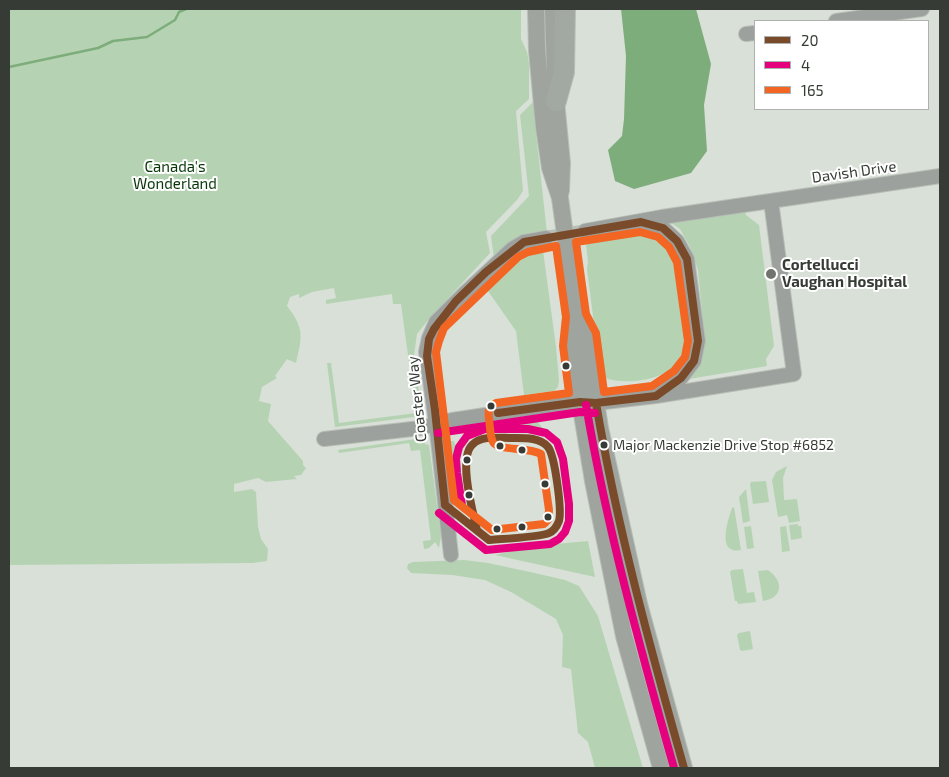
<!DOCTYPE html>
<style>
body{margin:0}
#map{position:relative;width:949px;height:777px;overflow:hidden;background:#d8e0d7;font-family:"Exo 2",sans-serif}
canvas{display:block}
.frame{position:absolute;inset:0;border:10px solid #363c35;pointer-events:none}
.legend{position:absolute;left:754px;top:20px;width:175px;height:90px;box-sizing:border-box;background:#fff;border:1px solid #afb1ae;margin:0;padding:6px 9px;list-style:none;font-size:15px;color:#363c35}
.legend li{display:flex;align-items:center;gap:10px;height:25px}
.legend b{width:25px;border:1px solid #afb1ae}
</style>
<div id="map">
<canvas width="949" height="777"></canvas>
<div class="frame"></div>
<ul class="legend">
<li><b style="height:6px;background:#7a4b2a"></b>20</li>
<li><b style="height:6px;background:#e5007d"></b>4</li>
<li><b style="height:6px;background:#f26522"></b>165</li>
</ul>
</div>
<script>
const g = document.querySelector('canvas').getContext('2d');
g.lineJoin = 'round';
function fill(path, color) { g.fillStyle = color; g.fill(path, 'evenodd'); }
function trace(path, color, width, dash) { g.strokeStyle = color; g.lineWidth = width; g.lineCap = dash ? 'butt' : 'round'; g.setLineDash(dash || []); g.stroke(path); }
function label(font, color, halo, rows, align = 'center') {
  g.font = font + ' "Exo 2",sans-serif'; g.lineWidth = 4; g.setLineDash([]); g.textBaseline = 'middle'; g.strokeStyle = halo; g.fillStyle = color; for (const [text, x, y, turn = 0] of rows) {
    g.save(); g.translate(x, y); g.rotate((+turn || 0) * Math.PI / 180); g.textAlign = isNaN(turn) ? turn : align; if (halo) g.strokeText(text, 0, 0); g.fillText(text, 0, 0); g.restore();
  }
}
fill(new Path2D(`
 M9 9H521V39L527 52 529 63V99L516 111 523 191 517 200 486 232 490 253 428 320 417 334 414 355 422 416 335 427 327 363H331L339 423 416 413 401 304H393L392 294 326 304V300L336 298 334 288 312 292 299 298V294L290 297 287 306C305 329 302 337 296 363L287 359 275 376 277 378 262 387 259 401 271 404 268 421 303 461V465L306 468 301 475 294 476 297 479 266 482 258 478 234 484V492L252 489 256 492 258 527 261 539 268 549 267 561 253 563 9 565Z
 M535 100 534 116 547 233 494 258 491 236 529 196 520 115Z
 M744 208 746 215 759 225 774 346 766 359 767 366 689 379 701 359 705 343 698 270 690 247 680 229 667 220Z
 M642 229C653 232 664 235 671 245 681 258 681 277 684 293 687 310 693 329 689 346 681 378 632 387 605 378L599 364 587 269 588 262 585 235Z
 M542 243 556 347 559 380 558 387 554 391 524 395 516 331 488 291V285L517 255Z
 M533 416 544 430 543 433 513 428 511 423 512 419Z
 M486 422 489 425 453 430 452 427Z
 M423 438 425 444 429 445 441 536 439 548 435 542 429 548 424 549 423 541 431 540 420 450 411 451 409 443 339 453 338 450Z
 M450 441H454L455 444 463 513 459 509Z
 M787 466 783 478 784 500 797 499 800 521 789 523 787 515 778 517 772 480 776 472Z
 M766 481 769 502 753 504 750 484 751 482Z
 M746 489 750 521 743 523 739 497Z
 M734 507 741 550C716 555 728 520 732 508Z
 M798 524V526H801L802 538 791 540 789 525Z
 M751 526 754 548 747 549 744 527Z
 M786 526 790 551 782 552 780 527Z
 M588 541 595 577 495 555 534 546Z
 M464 560 488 563 530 572 565 580 579 586 598 616 643 768H595L588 742 578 733 571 669 562 667 563 635 556 619 511 592 485 580 452 575 411 573 407 568 408 564 413 562Z
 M743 569 747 593 754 592 756 602 738 604 737 601H735L730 572 732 570Z
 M768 570C784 581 783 598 763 601L758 571Z
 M750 631 753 649 742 651 740 650 737 635 739 633Z`), '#b5d3b3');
fill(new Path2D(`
 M621 9H696L711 64 704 105 707 151 691 173 634 189 615 181 608 150 622 136 624 119 626 56Z`), '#7ead7c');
trace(new Path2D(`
 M9 67 98 48 113 41 147 37 175 20 179 12 186 9`), '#7ead7c', 2.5);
trace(new Path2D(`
 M546 238 585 231`), '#b8bfb7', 14, [14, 7]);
const minor = new Path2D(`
 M836 21 922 9
 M746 34 755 33
 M642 222 663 228 677 241 687 259 698 341 694 361 681 378 659 394
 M585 231 662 217 940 176
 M324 439 421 428 452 420 526 409 580 402 596 403 656 396 794 374 771 201
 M451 555 436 423 426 352 429 338 436 322 466 292 512 249 524 242 546 238`);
const major = new Path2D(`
 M536 9 537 50 544 127 550 168 560 198
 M553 9 556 101 562 163 561 191
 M570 271 576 317 573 346 580 402 593 481 624 636 661 768
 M576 317 586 335 600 428 639 604 684 768`);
const highway = new Path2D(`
 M556 101 564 72 565 9`);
trace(minor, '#b8beb7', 16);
trace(major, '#b8beb7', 18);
trace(highway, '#b8beb7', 22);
trace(minor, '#9da19d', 14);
trace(major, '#9fa49e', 16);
trace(highway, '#a2a9a2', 20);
const majorBridge = new Path2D(`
 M560 198 570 271`);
trace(majorBridge, '#b8beb7', 18, []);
trace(majorBridge, '#9fa49e', 16);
trace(new Path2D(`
 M596 403C617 527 650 647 684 768
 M445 505 435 410 427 356 429 339 434 329 456 301 486 272 524 242 641 222 663 228 677 241 687 259 698 341 694 361 681 378 656 396 596 403 580 402 498 413
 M445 505 489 540C501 539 541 537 549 533 554 531 557 526 559 521 562 510 555 456 548 447 540 437 523 438 512 438 500 438 481 435 472 445 458 459 473 512 477 530`), '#7a4b2a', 8);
trace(new Path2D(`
 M586 405C607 528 640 648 674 768
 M438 433 580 412 595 413
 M439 513 486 550 550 544 559 539 565 532 569 521V504L563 459 557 442 546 433 528 429H485L467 436 459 447 456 459 457 473 462 505`), '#e5007d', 8);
trace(new Path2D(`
 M640 232 658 237 669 247 677 262 688 341 685 357 674 371 652 386 604 392 596 333 586 314 576 242Z
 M556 246 566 317 563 346 569 393 496 403C488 407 488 412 489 419 490 426 490 436 493 442 497 451 529 447 541 454L549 510 548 520 544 524 492 530 454 500 436 352 439 341 444 328 518 257 528 252Z`), '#f26522', 8);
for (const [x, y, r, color] of [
 [771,274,6,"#6f756e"],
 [566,366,4.5,"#363c35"],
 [491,406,4.5,"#363c35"],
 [604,445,4.5,"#363c35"],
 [500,446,4.5,"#363c35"],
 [522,450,4.5,"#363c35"],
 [467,460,4.5,"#363c35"],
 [545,484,4.5,"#363c35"],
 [469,495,4.5,"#363c35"],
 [548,517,4.5,"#363c35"],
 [522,527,4.5,"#363c35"],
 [497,529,4.5,"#363c35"]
]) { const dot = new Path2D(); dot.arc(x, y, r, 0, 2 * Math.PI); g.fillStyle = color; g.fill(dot); trace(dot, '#fff', 2); }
label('14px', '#363c35', '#fff', [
 ["Major Mackenzie Drive Stop #6852",613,445]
], 'left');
label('15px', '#063607', '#fff', [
 ["Canada's",175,167],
 ["Wonderland",175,184]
]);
label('15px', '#363c35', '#fff', [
 ["Davish Drive",854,172,-8],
 ["Coaster Way",417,399,-96]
]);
label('bold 15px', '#363c35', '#fff', [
 ["Cortellucci",782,265],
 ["Vaughan Hospital",782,282]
], 'left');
</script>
